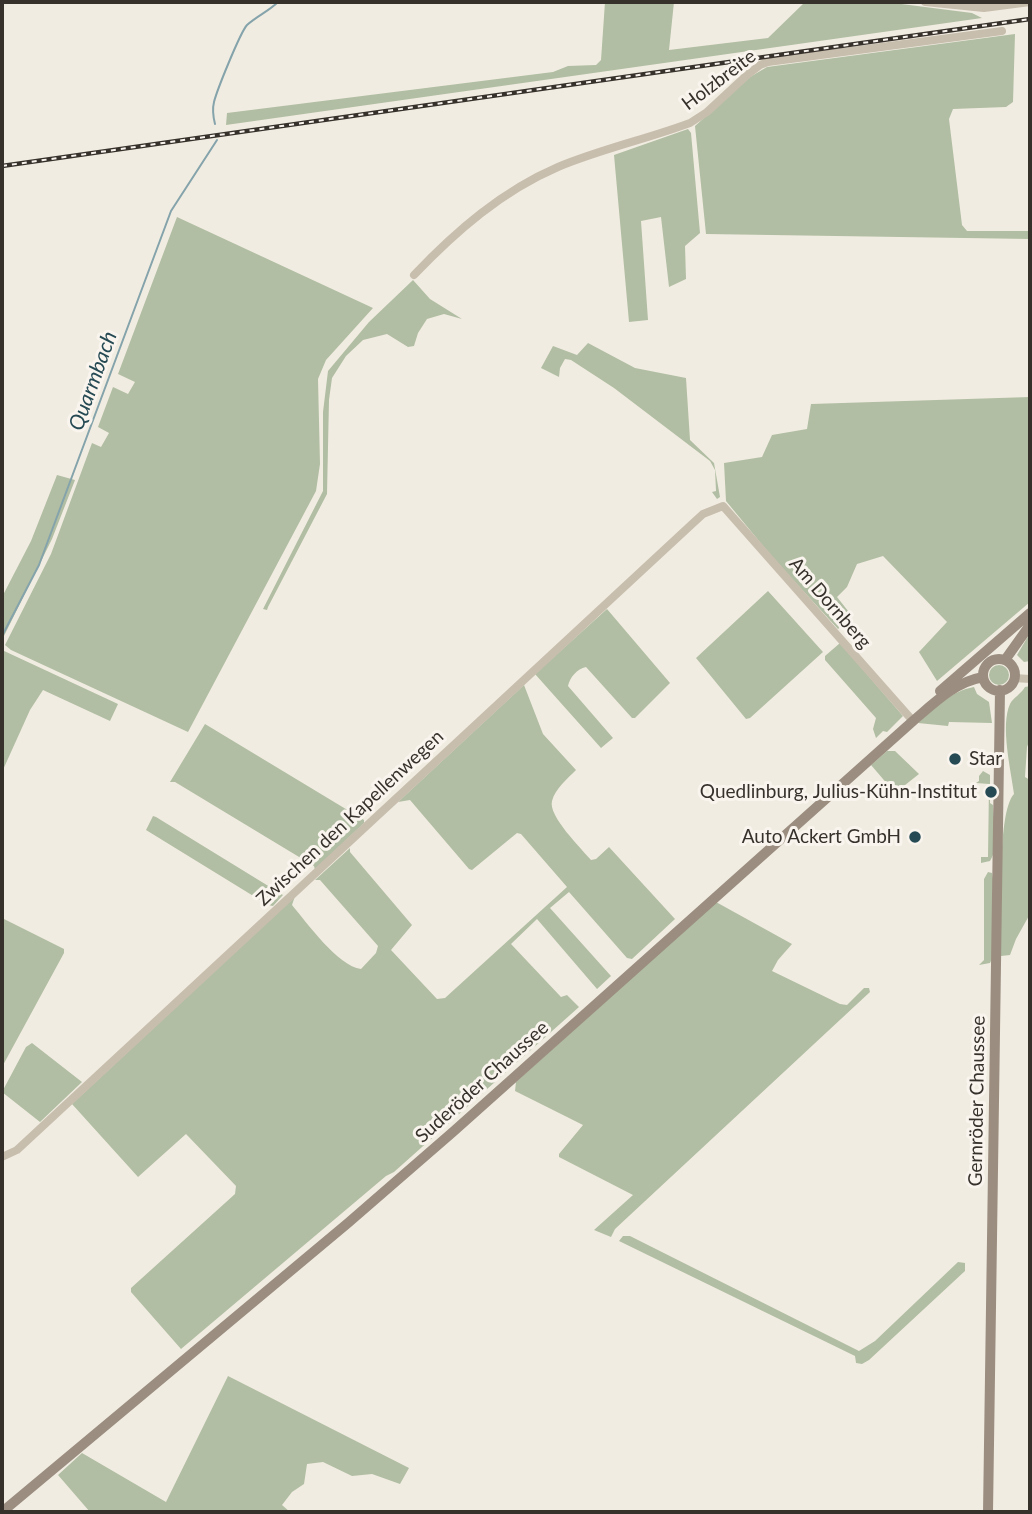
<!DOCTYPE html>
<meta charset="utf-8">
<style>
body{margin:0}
#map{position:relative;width:1032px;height:1514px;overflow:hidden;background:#f1ece1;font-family:Lato,sans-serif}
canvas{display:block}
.frame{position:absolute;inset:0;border:4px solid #37312c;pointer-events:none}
</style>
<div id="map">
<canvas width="1032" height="1514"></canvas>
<div class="frame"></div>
</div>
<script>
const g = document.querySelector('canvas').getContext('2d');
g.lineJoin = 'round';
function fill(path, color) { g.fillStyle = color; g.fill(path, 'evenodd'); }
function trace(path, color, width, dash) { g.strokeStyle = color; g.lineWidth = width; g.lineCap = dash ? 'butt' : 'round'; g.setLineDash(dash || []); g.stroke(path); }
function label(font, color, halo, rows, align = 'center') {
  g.font = font + ' Lato,sans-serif'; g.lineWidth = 6; g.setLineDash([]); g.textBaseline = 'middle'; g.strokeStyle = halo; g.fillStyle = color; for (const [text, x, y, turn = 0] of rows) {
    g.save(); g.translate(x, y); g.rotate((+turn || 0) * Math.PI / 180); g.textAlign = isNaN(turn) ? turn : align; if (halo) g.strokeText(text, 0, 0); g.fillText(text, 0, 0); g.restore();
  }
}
fill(new Path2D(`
 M605 2H674L669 50 768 38 805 2H886L972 13 982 18 226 125 227 113 553 72 568 66 596 65 601 60Z
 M1015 34 1013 102 1006 107 953 109 949 119 962 225 967 231H1030V239L706 234 695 126 750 77 767 67Z
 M688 129 691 133 700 233 685 246 686 279 669 287 661 217 641 221 648 320 629 322 614 155Z
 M177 217 373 308 326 360 318 379 320 464 316 491 188 732 11 650 5 645 51 554 92 443 101 447 109 433 98 427 113 387 128 394 135 382 118 374Z
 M413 280 430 299 462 319 444 314 427 319 418 333 414 346 408 347 387 334 363 340 346 356 332 378 329 400 327 494 268 607 267 610 263 609 323 491V412L328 371 369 322Z
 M588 343 635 368 686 378 690 440 714 463 720 497 717 499 712 492 716 491 715 470 710 461 614 388 571 360 565 359 560 368 559 377 541 368 553 346 577 355Z
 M1030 397V602L937 681 919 652 947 622 883 556 857 564 847 587 837 597 852 616 838 629 773 558 726 501 724 463 762 457 772 435 807 429 811 404Z
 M57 475 75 480 52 539 2 640V597L31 541Z
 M768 591 823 652 750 718 746 719 696 658Z
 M607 609 670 683 635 718H632L586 667C577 669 570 677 568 686L613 738 601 748 535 674Z
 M1030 633V661L1024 662 1017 655Z
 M840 643 903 716 887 732 883 731 876 738 873 729 876 718 825 660V656Z
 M2 650 118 704 110 721 43 690 30 710 2 772Z
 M989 675a10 10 0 1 1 20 0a10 10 0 1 1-20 0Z
 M524 685 543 734 576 770C568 778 555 789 552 801 548 816 581 848 591 860L596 859 609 847 675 919 632 959 627 958 569 892 550 908 611 976 597 989 537 919 511 944 561 997 567 995 579 1007 394 1172 386 1176 181 1349 131 1292V1288L235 1194 236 1186 186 1134 138 1177 72 1104 295 896 292 905C307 923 338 966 361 969L376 953 378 946 320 880H315L350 848V852L412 925 391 950 437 999 445 998 567 887 521 834 517 833 472 870 469 869 410 800 398 802Z
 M1030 686V739L1027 747 1025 777 1030 780V914L1016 939 1010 955 1001 956C1002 925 996 813 1014 794 1011 770 1000 726 1010 704 1013 698 1021 694 1025 687Z
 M974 687 977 694 989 702 992 723 949 722 948 726 918 723C935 708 951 691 974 687Z
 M205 724 364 820V823L315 870 314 866 175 782H170Z
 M887 751H895L919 774 895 793 871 765Z
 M983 771 990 775V803L993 805C993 822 1000 846 990 861L981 863V857H988L989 784 976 783 979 781V776Z
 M153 816 156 817 283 895 273 906 268 905 146 830Z
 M988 872 992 873 993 879 992 959 990 963 979 965 984 960V879Z
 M716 902 792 944 778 960 772 971 840 1004 847 1005 864 988H869L870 992 615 1229 611 1237 594 1230 633 1195 559 1157V1154L583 1125 515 1091 516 1082Z
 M2 918 64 949V953L2 1067Z
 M32 1043 82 1082 40 1122 2 1092 26 1047Z
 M623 1236H630L859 1351 875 1341 958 1262 965 1263V1271L869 1360 862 1364 856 1363 855 1356 619 1241Z
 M228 1376 409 1468 400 1484 372 1474 352 1476 323 1462 307 1464 304 1484 292 1492 282 1505 290 1512H90L58 1475 82 1453 166 1502Z`), '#b1bea3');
trace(new Path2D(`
 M215 124C213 116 212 110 214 102 217 90 240 33 247 25 257 16 269 11 278 2
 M2 636 39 565 171 211 217 140`), '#84a3ab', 2);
trace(new Path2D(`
 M925 2 984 8 1030 2
 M414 275C456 231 502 191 558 167 601 149 647 139 690 123L707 112 747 75 760 65 768 62 1002 31
 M1014 678 1030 679
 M2 1157 17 1150 691 525 703 514 723 506 913 721`), '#c8beae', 8);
trace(new Path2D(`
 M983 675a16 16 0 1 1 32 0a16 16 0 1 1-32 0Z
 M1005 660 1030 625
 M940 691 1030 613
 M2 1512 348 1223 454 1131 913 721C934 703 955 682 983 677
 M988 1512 1000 690`), '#9b8e80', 10);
const rail = new Path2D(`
 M2 166 1030 19`);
trace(rail, '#37312c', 4.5);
trace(rail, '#f9f5ee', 2, [5]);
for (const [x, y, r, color] of [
 [955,759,7,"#264a54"],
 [991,792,7,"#264a54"],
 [915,837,7,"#264a54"]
]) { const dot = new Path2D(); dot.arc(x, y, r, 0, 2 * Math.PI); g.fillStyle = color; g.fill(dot); trace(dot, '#f9f5ee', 2.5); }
label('19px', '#37312c', '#f9f5ee', [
 ["Holzbreite",719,80,-37],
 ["Am Dornberg",830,603,49],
 ["Zwischen den Kapellenwegen",350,818,-43],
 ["Suderöder Chaussee",482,1082,-42],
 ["Gernröder Chaussee",977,1101,-89]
]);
label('19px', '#37312c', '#f9f5ee', [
 ["Star",969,759,"left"],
 ["Quedlinburg, Julius-Kühn-Institut",977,792],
 ["Auto Ackert GmbH",901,837]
], 'right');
label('italic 21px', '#264a54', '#f9f5ee', [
 ["Quarmbach",93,381,-70]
]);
</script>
